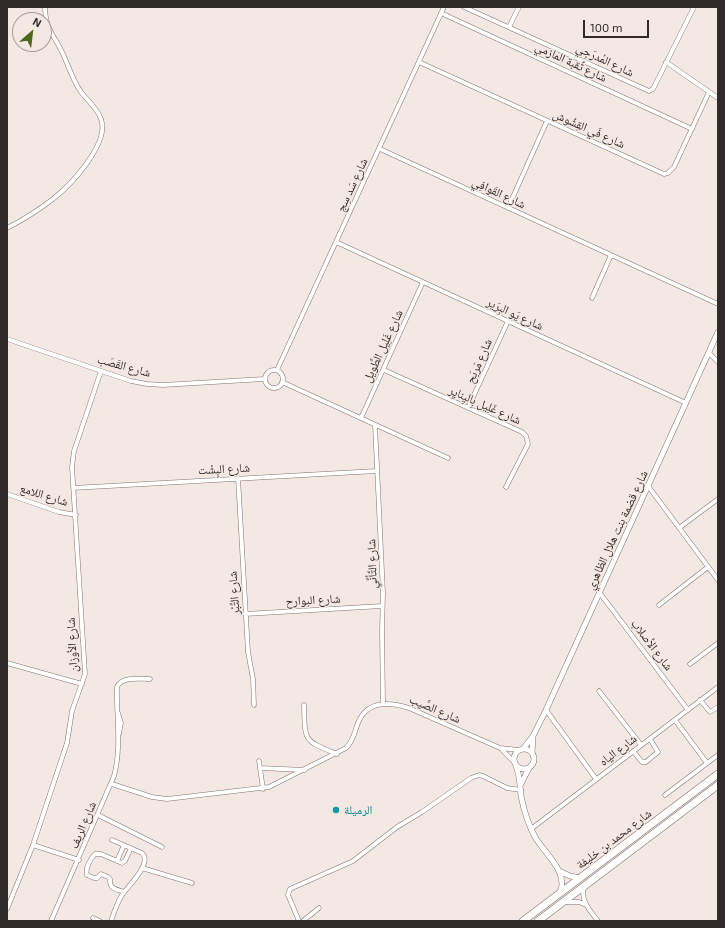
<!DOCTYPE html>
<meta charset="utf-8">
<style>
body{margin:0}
#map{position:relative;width:725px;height:928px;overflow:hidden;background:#f4e8e3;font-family:"Exo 2",sans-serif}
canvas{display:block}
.frame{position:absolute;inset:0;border:8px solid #302b29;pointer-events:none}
.north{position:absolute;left:12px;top:12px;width:40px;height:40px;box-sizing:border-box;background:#f4e8e3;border:1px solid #a69c99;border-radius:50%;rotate:28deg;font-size:11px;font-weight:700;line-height:16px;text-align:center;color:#302b29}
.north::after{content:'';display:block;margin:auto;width:14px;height:18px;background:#4f691b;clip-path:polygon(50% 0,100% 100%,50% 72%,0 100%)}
.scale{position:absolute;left:583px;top:20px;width:66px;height:18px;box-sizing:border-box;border:2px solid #302b29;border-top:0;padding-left:5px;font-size:12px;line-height:14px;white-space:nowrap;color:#302b29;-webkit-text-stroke:3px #f4e8e3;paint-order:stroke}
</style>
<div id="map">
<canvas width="725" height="928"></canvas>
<div class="frame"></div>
<div class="north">N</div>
<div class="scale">100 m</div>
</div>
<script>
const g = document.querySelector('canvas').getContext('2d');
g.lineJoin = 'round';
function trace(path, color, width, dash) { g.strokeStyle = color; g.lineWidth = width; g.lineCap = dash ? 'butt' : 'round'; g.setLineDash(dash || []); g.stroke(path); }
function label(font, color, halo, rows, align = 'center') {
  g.font = font + ' "Exo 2","Noto Naskh Arabic",sans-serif'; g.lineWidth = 3; g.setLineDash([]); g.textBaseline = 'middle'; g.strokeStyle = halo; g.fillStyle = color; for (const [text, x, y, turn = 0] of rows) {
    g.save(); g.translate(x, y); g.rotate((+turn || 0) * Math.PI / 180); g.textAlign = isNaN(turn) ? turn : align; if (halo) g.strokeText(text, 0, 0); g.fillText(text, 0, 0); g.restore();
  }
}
const minor = new Path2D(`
 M464 7 649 91 653 89 694 7
 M441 13 692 129
 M509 27 519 7
 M419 62 664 174 668 173 674 167 709 92
 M666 62 718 98
 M380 149 718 304
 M508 208 547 121
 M7 228C23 220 40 209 53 199 71 185 110 143 101 119 98 109 88 101 81 92 73 81 69 67 63 54 55 37 45 28 45 7
 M336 242 686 403
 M592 298 611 255
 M7 339 131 381 147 384 163 385 264 379
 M709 353 718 362
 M265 379a9 9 0 1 1 18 0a9 9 0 1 1-18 0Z
 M277 370 444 7
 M384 370 522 432 526 436 528 444 506 487
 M282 382 448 458
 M468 408 508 321
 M361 418 423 282
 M375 425 383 593 382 630 383 703
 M238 478 248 652 253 679 254 705
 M648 486 718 580
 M73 488 376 471
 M7 494 59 512 76 515
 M679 528 718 499
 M599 592 688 710
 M659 605 708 567
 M245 614 382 606
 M7 663 82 684
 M690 664 718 643
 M599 691 641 745
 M700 700 710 712 718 707
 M304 705C305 742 303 740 337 754
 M546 710 596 779
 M118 713 121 723 119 734
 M675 720 707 763
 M502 750 514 762
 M633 751 642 762H646L658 752 650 739
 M259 761 263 789
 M260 768 305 770
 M112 784 152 797 167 799 269 787 346 748C354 740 354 733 358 723 367 700 390 702 409 708L500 748 519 750
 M665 795 718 755
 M98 815 162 847
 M531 829 718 687
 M33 845 79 860
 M117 861 124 845
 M142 868 192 883
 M584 887C580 900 590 911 598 921
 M124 892C116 889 109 889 110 879L108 877 101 874 97 878H94L87 875C85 869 90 859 95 854H101L122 863 125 861 131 848
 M566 902H579L586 905
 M7 909 33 845 67 743 72 711 85 674 72 467 74 451 101 371
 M93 918 100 921
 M51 921 114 776C122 746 116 717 117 687 122 676 140 679 150 679
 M111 921C114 912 117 903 122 895 128 886 153 863 142 853L112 840
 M299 921 288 895 290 889 353 861 397 827 422 812 471 778 479 775 483 776 507 788 521 790
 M303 921 319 908`);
const tertiary = new Path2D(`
 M514 759a10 10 0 1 1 20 0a10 10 0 1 1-20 0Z
 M523 749 533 736 546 710 718 332
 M532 753 533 736
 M516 766C520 776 520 786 521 796 524 811 528 824 535 837 545 854 569 872 560 893
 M521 784 529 768
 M559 871 570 876 581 878`);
const trunk = new Path2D(`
 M523 921 718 774
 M538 921 718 785`);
trace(minor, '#7e746f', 5);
trace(tertiary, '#7e746f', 6);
trace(trunk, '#7e746f', 8);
trace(minor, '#fff', 4);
trace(tertiary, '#fff', 5);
trace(trunk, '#fff', 7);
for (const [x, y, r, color] of [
 [336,810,4,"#0f9aa8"]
]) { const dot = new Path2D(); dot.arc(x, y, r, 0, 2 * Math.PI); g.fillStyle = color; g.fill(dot); trace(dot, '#f4e8e3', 1.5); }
label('12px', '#302b29', '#f4e8e3', [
 ["شارع المُدرَجِي",605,60,25],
 ["شارع ثُقبة المازمي",571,62,25],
 ["شارع فَي القِشُوش",589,129,24],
 ["شارع سَد سِج",352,185,-65],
 ["شارع القَوافِي",499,193,25],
 ["شارع يَو البِرَير",515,314,25],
 ["شارع غَلِيل الطَّويل",383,346,-65],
 ["شارع مَربَح",479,361,-66],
 ["شارع القَصَب",124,366,15],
 ["شارع غَلِيل بِاليِنايِر",485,405,24],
 ["شارع البِشْت",224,469,-3],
 ["شارع اللامع",44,495,17],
 ["شارع قضمة بنت هلال الظاهري",617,530,-65],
 ["شارع التَّأنِّي",372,564,-92],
 ["شارع التِّبْر",234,593,-94],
 ["شارع البوارح",313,600,-3],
 ["شارع الأوزان",72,645,-93],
 ["شارع الأصلاب",652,645,53],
 ["شارع الصَّيب",435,709,23],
 ["شارع الياه",618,750,-37],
 ["شارع الريف",83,825,-67],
 ["شارع محمد بن خليفة",614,839,-37]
]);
label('12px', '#0d838f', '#f4e8e3', [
 ["الرميلة",344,810]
], 'left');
</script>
